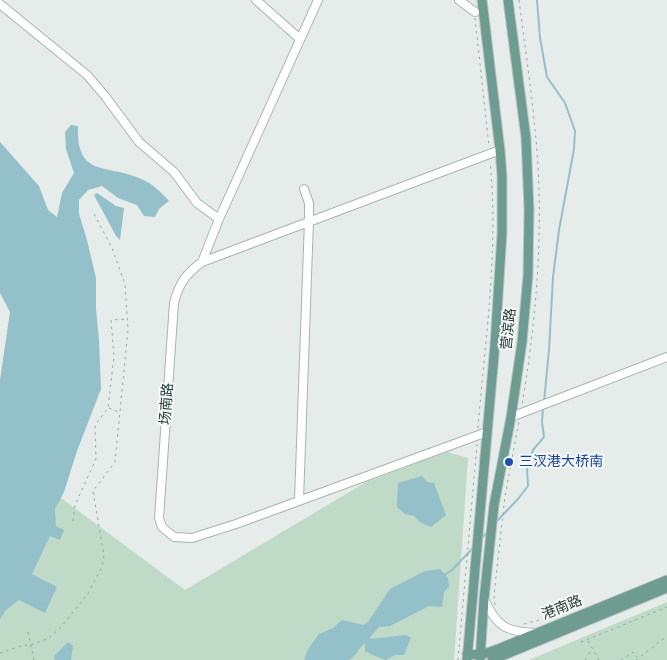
<!DOCTYPE html>
<meta charset="utf-8">
<style>
body{margin:0}
canvas{display:block;background:#e5ece9}
</style>
<canvas width="667" height="660"></canvas>
<script>
const g = document.querySelector('canvas').getContext('2d');
g.lineJoin = 'round';
function fill(path, color) { g.fillStyle = color; g.fill(path, 'evenodd'); }
function trace(path, color, width, dash) { g.strokeStyle = color; g.lineWidth = width; g.lineCap = dash ? 'butt' : 'round'; g.setLineDash(dash || []); g.stroke(path); }
function label(font, color, halo, rows, align = 'center') {
  g.font = font + ' "Noto Sans","Noto Sans SC",sans-serif'; g.lineWidth = 4; g.setLineDash([]); g.textBaseline = 'middle'; g.strokeStyle = halo; g.fillStyle = color; for (const [text, x, y, turn = 0] of rows) {
    g.save(); g.translate(x, y); g.rotate((+turn || 0) * Math.PI / 180); g.textAlign = isNaN(turn) ? turn : align; if (halo) g.strokeText(text, 0, 0); g.fillText(text, 0, 0); g.restore();
  }
}
fill(new Path2D(`
 M447 452 468 458 454 660H0V589L53 492 185 590 366 482Z
 M667 602V660H529Z`), '#c0dac8');
fill(new Path2D(`
 M71 125 78 126C76 177 105 164 139 178 152 183 160 191 169 201L159 209 155 217 144 216 137 205 118 198 102 186 88 190 79 200V214L87 240 96 278V309L99 340 101 389 77 451 64 492 55 509 56 526 64 530 60 540 50 536 32 574 57 587 45 613 19 600 6 610 0 619V380L10 312 0 293V142L39 186 48 210 57 217 62 193 74 173 66 149 65 132Z
 M97 193 116 206 124 208 120 240 116 236 94 195Z
 M422 476 427 482 434 483 446 515 431 527 421 523 414 516 405 514 397 507 398 483Z
 M440 569 448 578 449 587 444 592 442 607 429 606 390 626 379 627 371 636 370 639 406 635 411 638 404 655H395L386 660 375 656 365 651V643C358 648 357 656 349 660H304L308 649 319 634 333 628 342 620 363 625 368 622 390 589 425 571Z
 M68 642 73 646 71 660H55L54 656Z`), '#94c0ca');
trace(new Path2D(`
 M537 0 540 38 547 77 565 103 575 131 574 149 559 230 553 277 549 350 544 402
 M496 522 518 499 528 486 527 468 533 450 544 437 542 422 543 407
 M481 539 488 531
 M444 575 452 570 473 548`), '#94c0ca', 2);
const minor = new Path2D(`
 M256 0 300 39
 M459 0 475 12
 M0 4 87 75 105 96 139 142 174 172 197 203 219 219
 M202 262 219 219 318 0
 M511 417 667 357
 M487 432 236 524 192 538 174 537 162 527 159 518 174 303C179 283 186 274 202 262L500 150
 M299 500 309 220V203L304 189
 M484 599C497 627 506 632 537 633`);
const major = new Path2D(`
 M467 654 481 655 498 649 667 580
 M467 660 495 344 502 233V176L500 150 482 0
 M480 660 484 599 494 505 511 417 522 342 528 275 529 209 526 138 508 0
 M492 660 667 588`);
trace(minor, '#a8b4b0', 10);
trace(major, '#c2c8c7', 11);
trace(new Path2D(`
 M519 0C527 63 537 126 539 189 541 261 534 334 522 405
 M475 18 489 146
 M109 408 119 412
 M478 428C485 340 499 250 490 162
 M73 521 75 505 96 459 95 425 108 408 114 356 111 320 127 319
 M495 605 494 595 505 496 519 421
 M524 624 543 619
 M28 632 34 660
 M588 641 599 660
 M581 642 667 607
 M0 653 21 646 34 644 49 638 61 627 87 595 102 567 104 556 93 491 115 462 128 330 125 284 112 248 92 210
 M458 660 477 444
 M585 660 592 649
 M621 660 633 652 637 657
 M636 660 667 636`), '#89aca2', 1, [2.5, 4]);
trace(minor, '#fff', 8);
trace(major, '#6f9c91', 9);
for (const [x, y, r, color] of [
 [509,462,5,"#1a4fb4"]
]) { const dot = new Path2D(); dot.arc(x, y, r, 0, 2 * Math.PI); g.fillStyle = color; g.fill(dot); trace(dot, '#f5f9f7', 2); }
label('14px', '#263c36', '#f5f9f7', [
 ["营滨路",509,329,-84],
 ["场南路",167,404,-86],
 ["港南路",562,608,-22]
]);
label('14px', '#164399', '#f5f9f7', [
 ["三汊港大桥南",519,462]
], 'left');
</script>
